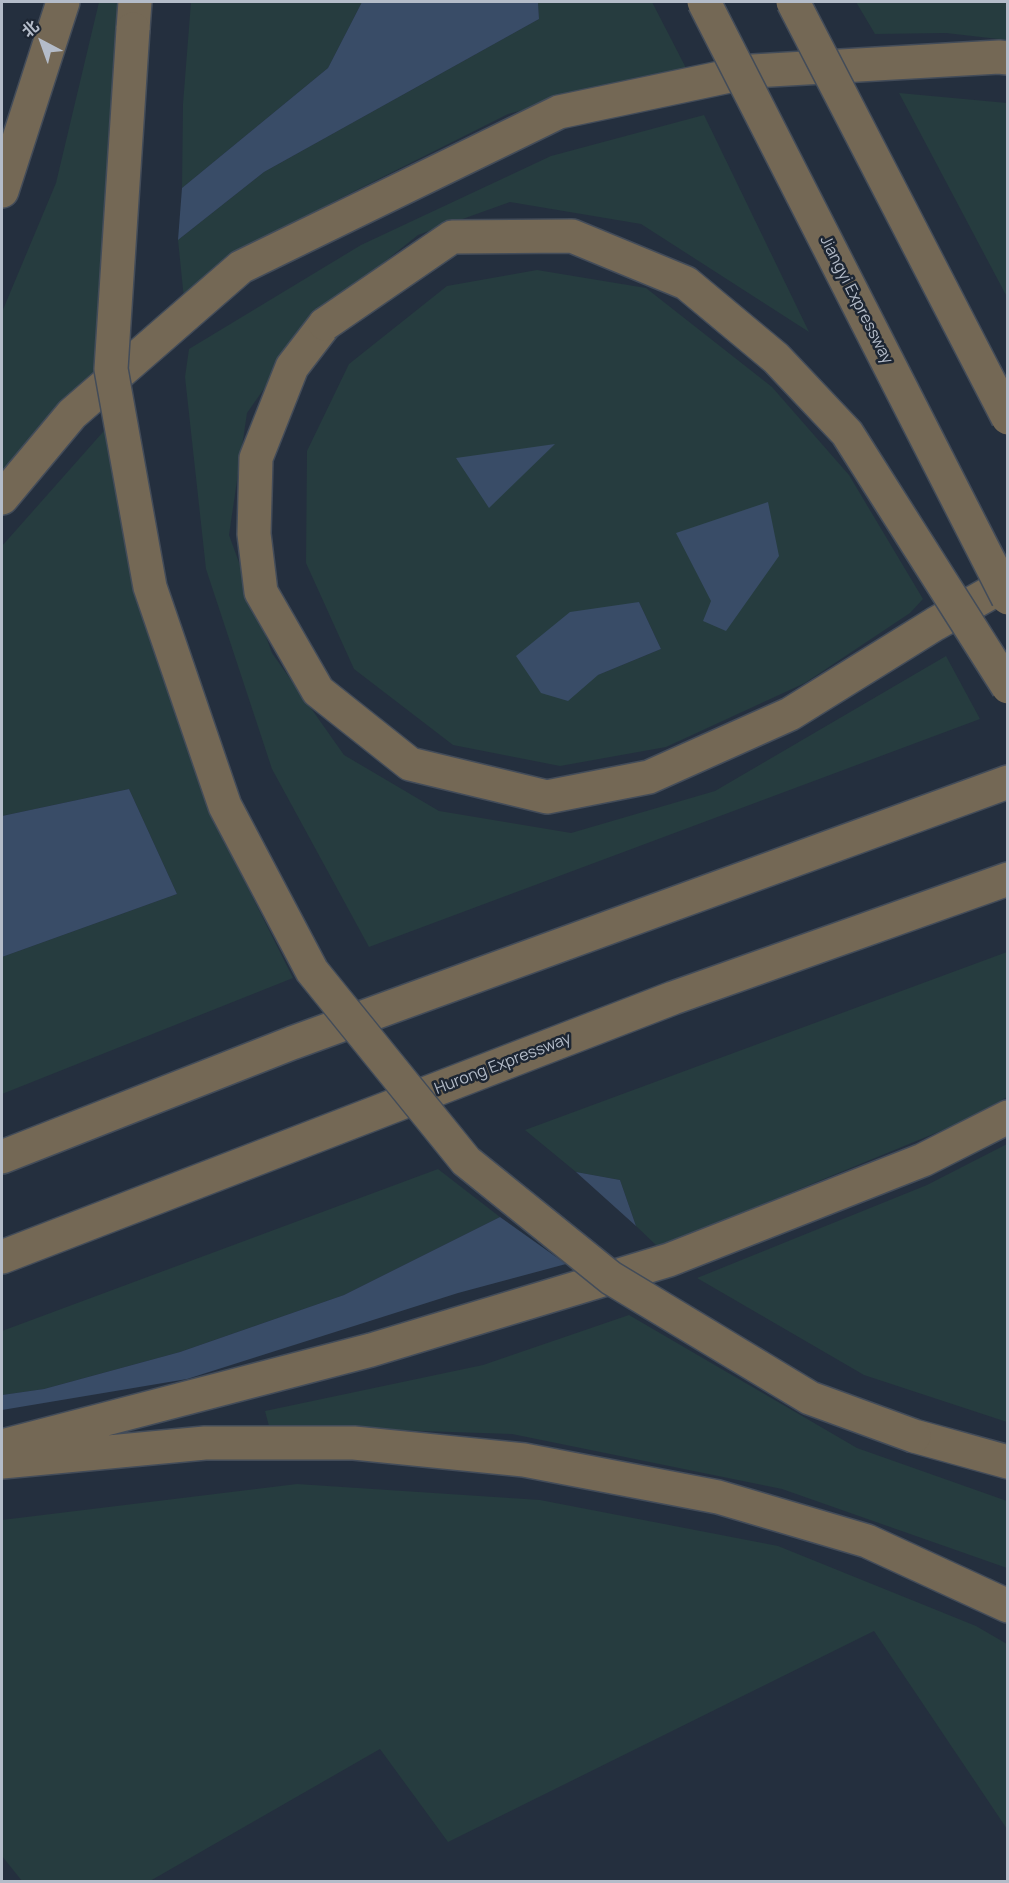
<!DOCTYPE html>
<meta charset="utf-8">
<style>
body{margin:0}
#map{position:relative;width:1009px;height:1883px;overflow:hidden;background:#242f3e;font-family:Manrope,"Noto Sans SC",sans-serif}
canvas{display:block}
.frame{position:absolute;inset:0;border:3px solid #b4bcc9;pointer-events:none}
.north{position:absolute;left:12px;top:12px;width:60px;height:60px;-webkit-text-stroke:4px #1d2633;paint-order:stroke;rotate:319deg;font-size:16px;font-weight:700;line-height:24px;text-align:center;color:#b4bcc9}
.north::after{content:'';display:block;margin:auto;width:21px;height:27px;background:#b4bcc9;clip-path:polygon(50% 0,100% 100%,50% 72%,0 100%)}
</style>
<div id="map">
<canvas width="1009" height="1883"></canvas>
<div class="frame"></div>
<div class="north">北</div>
</div>
<script>
const g = document.querySelector('canvas').getContext('2d');
g.lineJoin = 'round';
function fill(path, color) { g.fillStyle = color; g.fill(path, 'evenodd'); }
function trace(path, color, width, dash) { g.strokeStyle = color; g.lineWidth = width; g.lineCap = dash ? 'butt' : 'round'; g.setLineDash(dash || []); g.stroke(path); }
function label(font, color, halo, rows, align = 'center') {
  g.font = font + ' Manrope,sans-serif'; g.lineWidth = 5; g.setLineDash([]); g.textBaseline = 'middle'; g.strokeStyle = halo; g.fillStyle = color; for (const [text, x, y, turn = 0] of rows) {
    g.save(); g.translate(x, y); g.rotate((+turn || 0) * Math.PI / 180); g.textAlign = isNaN(turn) ? turn : align; if (halo) g.strokeText(text, 0, 0); g.fillText(text, 0, 0); g.restore();
  }
}
fill(new Path2D(`
 M99 2H121L98 372 2 481V312L56 183Z
 M191 2H362L328 68 182 188 183 104Z
 M538 2H652L686 68 508 114 331 203 200 285 184 299 178 240 264 172 539 19Z
 M856 2H1007V40L946 33 875 34Z
 M899 93 1007 103V297Z
 M704 115 809 332 641 224 510 202 418 235 312 320 247 413 229 535 272 653 344 755 439 811 571 833 715 791 946 656 980 719 369 947 272 769 206 569 185 377 189 349 361 245 551 156Z
 M537 270 646 288 772 387 849 475 923 599 910 613 805 683 666 747 560 766 453 745 354 669 306 563 307 451 349 364 447 286ZM639 602 661 649 598 675Z
 M110 424 123 531 161 673 232 856 293 978 2 1094V957L177 894 129 789 2 816V546Z
 M1007 952V1097L965 1121 729 1218 657 1246 636 1226 620 1180 576 1172 525 1130Z
 M1007 1144V1422L864 1375 697 1278 927 1185Z
 M438 1169 500 1217 344 1295 180 1352 44 1389 2 1395V1331Z
 M629 1315 857 1448 1007 1501V1568L782 1489 512 1434 269 1426 265 1411 483 1365Z
 M297 1484 540 1500 778 1546 976 1626 1007 1644V1829L874 1631 448 1842 380 1749 150 1881H22L2 1856V1520Z`), '#263c3f');
fill(new Path2D(`
 M362 2H538L539 19 264 172 178 240 182 188 328 68Z
 M555 444 489 508 456 458Z
 M768 502 779 556 726 631 703 621 711 601 676 533Z
 M639 602 661 649 598 675 568 701 541 693 516 656 570 612Z
 M129 789 177 894 2 957V816Z
 M576 1172 620 1180 636 1226Z
 M500 1217 566 1264 458 1293 187 1379 2 1410V1395L44 1389 180 1352 344 1295Z`), '#394c67');
const highway = new Path2D(`
 M133 29 135 2
 M2 191 63 2
 M325 324 292 367 256 458 254 534 261 592 318 691 410 764 547 797 649 777 790 714 935 624 1008 583
 M2 498 72 414 241 267 559 112 753 71 999 57 1008 58
 M2 1157 292 1043 1008 782
 M2 1257 673 998 1008 879
 M914 1436 1008 1462
 M2 1446 371 1350 669 1260 923 1160 1008 1117
 M2 1462 205 1443H354L524 1460 718 1497 867 1541 1008 1606`);
trace(highway, '#434c59', 36);
trace(highway, '#746855', 33);
const highwayBridge = new Path2D(`
 M704 2 1008 598
 M793 2 1008 418
 M133 29 111 369 150 587 225 806 312 971 466 1161 611 1278 810 1398 914 1436
 M325 324 452 237 572 236 686 283 776 358 847 433 1008 687`);
trace(highwayBridge, '#434c59', 36, []);
trace(highwayBridge, '#746855', 33);
label('16px', '#b4bcc9', '#1d2633', [
 ["Jiangyi Expressway",856,300,63],
 ["Hurong Expressway",503,1064,-21]
]);
</script>
